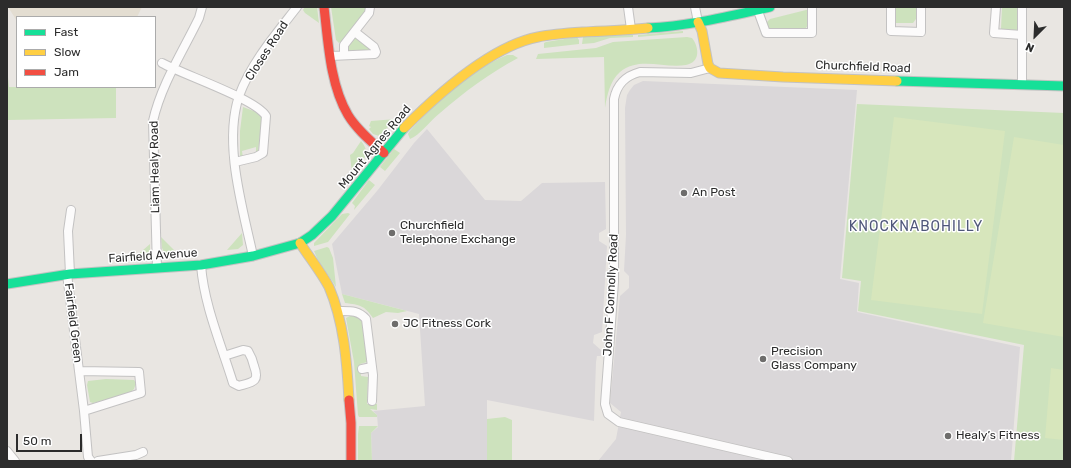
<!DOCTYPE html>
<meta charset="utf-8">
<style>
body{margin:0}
#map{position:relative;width:1071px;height:468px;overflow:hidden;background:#e9e6e2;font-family:Rubik,sans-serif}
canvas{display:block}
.frame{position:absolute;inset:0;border:8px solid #2c2c2c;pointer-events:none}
.legend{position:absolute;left:16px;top:16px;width:140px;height:72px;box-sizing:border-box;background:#fff;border:1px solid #ababab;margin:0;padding:5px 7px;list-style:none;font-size:12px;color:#2c2c2c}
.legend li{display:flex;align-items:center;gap:8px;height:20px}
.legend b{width:20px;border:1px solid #ababab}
.north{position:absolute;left:1015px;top:16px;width:40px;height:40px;-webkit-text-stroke:3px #fff;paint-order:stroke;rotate:204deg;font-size:11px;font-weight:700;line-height:16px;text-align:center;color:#2c2c2c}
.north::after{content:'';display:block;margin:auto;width:14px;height:18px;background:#2c2c2c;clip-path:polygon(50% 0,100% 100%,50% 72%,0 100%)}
.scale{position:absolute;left:16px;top:434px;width:66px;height:18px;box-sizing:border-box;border:2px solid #2c2c2c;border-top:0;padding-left:5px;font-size:12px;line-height:14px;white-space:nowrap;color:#2c2c2c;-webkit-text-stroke:3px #fff;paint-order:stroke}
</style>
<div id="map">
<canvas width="1071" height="468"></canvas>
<div class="frame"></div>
<ul class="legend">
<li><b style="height:5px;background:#16e098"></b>Fast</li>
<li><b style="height:5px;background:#ffcf43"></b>Slow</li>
<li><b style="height:5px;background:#f24e42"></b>Jam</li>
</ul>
<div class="north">N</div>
<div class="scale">50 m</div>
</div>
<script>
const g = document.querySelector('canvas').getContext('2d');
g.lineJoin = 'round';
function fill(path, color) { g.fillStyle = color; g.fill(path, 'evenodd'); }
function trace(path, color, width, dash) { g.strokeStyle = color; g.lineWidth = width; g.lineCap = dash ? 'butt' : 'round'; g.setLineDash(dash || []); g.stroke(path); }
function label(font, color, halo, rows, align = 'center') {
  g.font = font + ' Rubik,sans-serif'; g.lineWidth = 3; g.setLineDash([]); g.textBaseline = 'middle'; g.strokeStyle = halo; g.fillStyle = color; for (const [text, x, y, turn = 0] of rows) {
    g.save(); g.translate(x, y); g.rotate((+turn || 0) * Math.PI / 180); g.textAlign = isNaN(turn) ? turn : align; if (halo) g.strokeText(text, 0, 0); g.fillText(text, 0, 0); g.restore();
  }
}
fill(new Path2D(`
 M643 81 857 90 840 279 859 283 857 312 1020 347 1011 461H598L616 439 621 412 610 403 620 296 629 288V276L624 271 626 235 625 108 627 95 630 90 634 85Z
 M427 129 485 200 521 201 542 183 605 182 606 229 599 233V241L607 246 602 332 594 335 593 343 601 350V356H597L596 362 594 421 487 400V461H372L371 433 378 427 377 415 373 411 425 406 419 314 342 294 332 244 377 191 414 143Z`), '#dad7d9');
fill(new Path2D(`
 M8 7H142L137 17H17V21Z`), '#e3ddd1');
fill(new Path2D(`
 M305 7H317L319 23 305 13 303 10Z
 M331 7 365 8V13L345 39 339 43 336 40Z
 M896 7H916V19L913 23H895Z
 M1002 7H1018V30C1013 33 1006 33 1001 29Z
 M806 10H808L809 24 805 29H769L766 23 770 19Z
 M683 31V33L638 37V35Z
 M633 35V37L610 38 594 43 582 44 583 37 585 36Z
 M357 37 371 48V51H347C347 46 352 39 357 37Z
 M577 37 579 40V44L544 48V43L546 42Z
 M687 37 692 38C699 47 701 62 686 65 665 69 639 56 620 72 610 81 607 95 605 108L604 57 536 59 538 54 596 48 613 42Z
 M507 55H513L518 58C490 73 464 92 440 113 431 120 419 136 410 139L408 134 409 132C437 102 468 71 507 55Z
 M7 67 9 87H116V118L7 120Z
 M857 104 1064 113V461H1014L1024 345 858 311 861 281 842 278Z
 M243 107 259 113 262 118 258 152 256 154V147L242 151 243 158 240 156V131Z
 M396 119 379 136 373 134 369 129 371 127 369 126 371 121Z
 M361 141C373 155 361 162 352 173L350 155 353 153Z
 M394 149 400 153 385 171 380 167Z
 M369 180 375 185 354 210 355 206 352 203Z
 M348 213 350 214 328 242 314 246V243L342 214Z
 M242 233 243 245 238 249 227 250Z
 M161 237 179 255H171L165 254 162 248Z
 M150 244V253L145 257 135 258V257Z
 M327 247 329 248 333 258 336 287 317 258 314 251Z
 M342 294 407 311 398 313 386 312 373 318C364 305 360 305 345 303Z
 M352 315 358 316 362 322 367 362 360 364 361 376 368 377 367 404H377V410L370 409 377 415V417H359L358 415 354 362 346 318Z
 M106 379 134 380 136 383 134 389 130 393 93 403 90 402 87 385 88 381Z
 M505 417 512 420V461H487V419Z
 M359 426H378L371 433 372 461H358V434Z`), '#cde2bd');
fill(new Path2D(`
 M894 117 1005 131 982 314 871 300Z
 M1014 137 1064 145V337L983 323Z
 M1051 368 1064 370V440L1045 438Z`), '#d7e6bc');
const street = new Path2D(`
 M628 7 631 29
 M695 7 698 22
 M891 7V31L921 32V7
 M996 7 994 33 1022 35
 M758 11 766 33H812V7
 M344 55V45L369 13 370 7
 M331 56 375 54 376 52 374 47 355 32
 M162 63C184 75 256 99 266 116L263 153 256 157 235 162
 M710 68 691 73 640 72C625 76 617 84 614 99V282L605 404 608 414 619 422 788 461
 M1022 85V7
 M253 256C243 209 223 144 239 96 251 63 276 34 297 7
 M201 265C204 305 221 344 233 383L239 386C253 382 260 382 254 366 253 361 251 356 248 351L243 350 224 356
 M157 268 153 121C161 85 183 51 199 18L202 7
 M67 274 79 371 139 372 141 393 84 411 88 457 91 461
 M70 274 68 231 71 210
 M338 311C350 311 358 310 366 319L373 375 372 401
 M362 369 372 367
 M79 371 84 411
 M7 451 15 461
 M98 461 136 455 143 452`);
const fast = new Path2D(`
 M648 28C689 26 729 16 770 7
 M897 81 1064 86
 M7 284 70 274 201 265 253 256 300 243 312 235 332 216 404 128`);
const slow = new Path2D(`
 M698 22 702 31 708 64 710 68 719 73 783 77 897 81
 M404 128C437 95 491 46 538 37 553 34 569 33 584 32 605 31 627 30 648 28
 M300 243C309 257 321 272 329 287 344 322 347 362 349 400`);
const jam = new Path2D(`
 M324 7C328 41 330 85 348 115 357 130 372 142 384 153
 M349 400 351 423V461`);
trace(street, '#c3c2c2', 10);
trace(fast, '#c3c2c2', 11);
trace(slow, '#c3c2c2', 11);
trace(jam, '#c3c2c2', 11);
trace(street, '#fcfbfb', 8);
trace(fast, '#16e098', 9);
trace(slow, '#ffcf43', 9);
trace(jam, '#f24e42', 9);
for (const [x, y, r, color] of [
 [684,193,4,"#6e6d6c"],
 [392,233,4,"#6e6d6c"],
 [395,324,4,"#6e6d6c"],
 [763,359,4,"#6e6d6c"],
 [948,436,4,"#6e6d6c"]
]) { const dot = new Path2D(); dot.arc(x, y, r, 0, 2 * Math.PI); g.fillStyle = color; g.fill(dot); trace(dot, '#fff', 1.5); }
label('12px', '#2c2c2c', '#fff', [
 ["Closes Road",267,51,-57],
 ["Churchfield Road",863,67,2],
 ["Mount Agnes Road",375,147,-50],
 ["Liam Healy Road",155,167,-91],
 ["Fairfield Avenue",153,256,-4],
 ["John F Connolly Road",611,295,-87],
 ["Fairfield Green",73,323,83]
]);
label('12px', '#2c2c2c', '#fff', [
 ["An Post",692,193],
 ["Churchfield",400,226],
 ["Telephone Exchange",400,240],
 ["JC Fitness Cork",403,324],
 ["Precision",771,352],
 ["Glass Company",771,366],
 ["Healy’s Fitness",956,436]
], 'left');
g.letterSpacing = '1px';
label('14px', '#4f577a', '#fff', [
 ["KNOCKNABOHILLY",916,227]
]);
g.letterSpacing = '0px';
</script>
